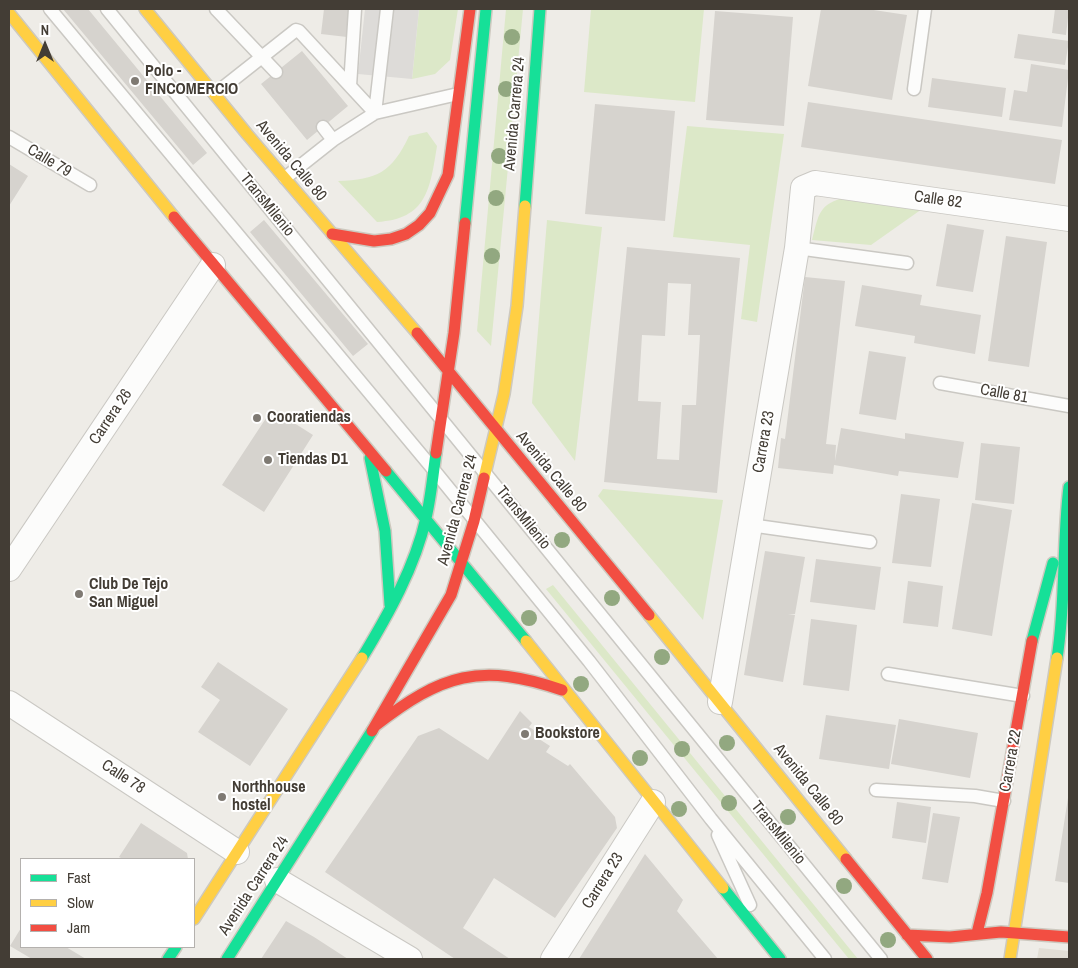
<!DOCTYPE html>
<style>
body{margin:0}
#map{position:relative;width:1078px;height:968px;overflow:hidden;background:#eeece7;font-family:"Archivo Narrow",sans-serif}
canvas{display:block}
.frame{position:absolute;inset:0;border:10px solid #433d35;pointer-events:none}
.legend{position:absolute;left:20px;top:858px;width:175px;height:90px;box-sizing:border-box;background:#fff;border:1px solid #b4b1ae;margin:0;padding:6px 9px;list-style:none;font-size:15px;color:#433d35}
.legend li{display:flex;align-items:center;gap:10px;height:25px}
.legend b{width:25px;border:1px solid #b4b1ae}
.north{position:absolute;left:20px;top:20px;width:50px;height:50px;-webkit-text-stroke:4px #fff;paint-order:stroke;rotate:0deg;font-size:14px;font-weight:700;line-height:20px;text-align:center;color:#433d35}
.north::after{content:'';display:block;margin:auto;width:18px;height:22px;background:#433d35;clip-path:polygon(50% 0,100% 100%,50% 72%,0 100%)}
</style>
<div id="map">
<canvas width="1078" height="968"></canvas>
<div class="frame"></div>
<ul class="legend">
<li><b style="height:6px;background:#16e098"></b>Fast</li>
<li><b style="height:6px;background:#ffcf43"></b>Slow</li>
<li><b style="height:6px;background:#f24e42"></b>Jam</li>
</ul>
<div class="north">N</div>
</div>
<script>
const g = document.querySelector('canvas').getContext('2d');
g.lineJoin = 'round';
function fill(path, color) { g.fillStyle = color; g.fill(path, 'evenodd'); }
function trace(path, color, width, dash) { g.strokeStyle = color; g.lineWidth = width; g.lineCap = dash ? 'butt' : 'round'; g.setLineDash(dash || []); g.stroke(path); }
function label(font, color, halo, rows, align = 'center') {
  g.font = font + ' "Archivo Narrow",sans-serif'; g.lineWidth = 4; g.setLineDash([]); g.textBaseline = 'middle'; g.strokeStyle = halo; g.fillStyle = color; for (const [text, x, y, turn = 0] of rows) {
    g.save(); g.translate(x, y); g.rotate((+turn || 0) * Math.PI / 180); g.textAlign = isNaN(turn) ? turn : align; if (halo) g.strokeText(text, 0, 0); g.fillText(text, 0, 0); g.restore();
  }
}
fill(new Path2D(`
 M1039 948 1069 951V959H1037Z`), '#e2ded5');
fill(new Path2D(`
 M419 9H458L450 60 435 74 412 79Z
 M506 9H523L491 346 477 331Z
 M591 9H704L695 102 584 92Z
 M687 126 784 134 757 322 741 319 750 245 673 237Z
 M427 132 437 146C430 189 427 219 377 222L338 181C377 180 392 172 409 136Z
 M847 197 922 209 871 245 812 240C819 214 818 204 847 197Z
 M547 220 602 227 575 461 532 403Z
 M603 489 723 500 703 620 598 496Z
 M553 585 858 959H849L546 589Z`), '#dce8c8');
fill(new Path2D(`
 M365 9H419L412 79 358 74Z`), '#dddbd8');
fill(new Path2D(`
 M63 9H88L207 153 193 165Z
 M324 9H350L347 37 321 34Z
 M821 9H867L907 15 892 100 808 86Z
 M1055 9H1069L1066 35 1052 33Z
 M715 11 793 17 784 126 706 120Z
 M1018 34 1069 41 1065 65 1014 58Z
 M302 51 348 106 307 140 261 84Z
 M1031 64 1069 70 1062 127 1009 120 1014 90 1027 92Z
 M932 78 1006 88 1002 117 928 107Z
 M808 102 1062 140 1055 184 801 147Z
 M595 104 675 111 665 221 585 214Z
 M9 164 28 176 9 206Z
 M264 220 368 344 353 356 250 232Z
 M947 224 984 230 973 292 936 286Z
 M1006 236 1047 242 1029 367 988 361Z
 M627 247 740 258 717 493 604 482ZM668 283 691 284 688 335H700L696 405H682L679 460 657 459 661 402 638 401 642 335 665 336Z
 M805 277 845 281 826 444 836 445 835 461 841 428 905 439V433L937 438 964 442 958 478 899 471 898 476 834 465 833 474 778 468 781 438 785 439Z
 M862 285 922 295 920 305 981 315 975 354 914 343 915 336 855 326Z
 M869 351 906 357 896 420 859 414Z
 M272 409 313 435 264 512 222 485Z
 M981 443 1020 447 1014 504 975 500Z
 M901 494 940 499 931 567 892 563Z
 M972 503 1012 510 992 636 952 629Z
 M765 551 805 557 795 614H788L795 615 783 682 744 675Z
 M816 559 881 567 875 610 810 602Z
 M908 581 943 586 938 627 903 623Z
 M811 619 857 625 849 691 803 685Z
 M218 662 288 709 250 766 198 732 220 700 201 687Z
 M520 711 532 723 529 727 539 733 536 737 550 746 546 752 568 766 570 764 615 817 617 828 555 918 494 878 463 928 510 959H455L325 872 418 736 439 728 488 760Z
 M826 715 896 725 889 769 819 759Z
 M899 719 978 733 970 778 891 764Z
 M1068 798H1069V883L1055 881Z
 M897 802 931 807 926 843 892 838Z
 M933 813 960 817 948 883 922 879Z
 M141 823 187 853 188 859H123L119 857Z
 M645 854 683 900 677 911 718 959H579Z
 M286 921 314 937 348 959H261Z
 M21 928V947H66L86 959H32L10 946Z`), '#d6d3ce');
const lane = new Path2D(`
 M50 9 433 469 589 661 711 819 825 959
 M107 9 881 959
 M216 9 276 72
 M350 86 355 9
 M914 89 925 9
 M215 94 296 30 299 31 375 113
 M375 113 387 9
 M323 127 333 140
 M9 137 90 185
 M285 178 333 140 375 113 458 94
 M797 248 907 263
 M940 383 1069 406
 M750 525 870 542
 M888 674 1023 696
 M876 790 975 796 1004 801
 M718 835 750 905`);
const street = new Path2D(`
 M9 569 213 265
 M720 702 797 248 803 188 815 183 1069 219
 M9 703 237 852
 M277 880 410 959
 M553 959 653 802`);
const fast = new Path2D(`
 M525 206 540 9
 M465 223 486 9
 M370 458 385 531 390 605
 M386 471 526 641
 M1032 641 1053 563
 M362 658C388 615 415 567 426 518 431 497 433 474 436 453
 M1057 658C1066 602 1062 544 1069 487
 M723 888 780 959
 M168 959 176 947
 M227 959 372 731`);
const slow = new Path2D(`
 M145 9 247 134 417 333
 M9 13 174 217
 M484 478 504 394 517 306 525 206
 M649 615 846 859
 M526 641 723 888
 M194 919 362 658
 M1010 959 1057 658`);
const jam = new Path2D(`
 M174 217 386 471
 M332 234 374 241 391 239 406 234 419 225 430 213 448 175 470 9
 M417 333 649 615
 M436 453 454 333 465 223
 M375 726C442 674 480 662 562 690
 M372 731 451 595 474 521 484 478
 M846 859 927 959
 M977 933 987 893 1032 641
 M907 935 950 937 1001 932 1069 937`);
trace(lane, '#cac8c3', 15);
trace(street, '#cac8c3', 26);
trace(fast, '#cdc9bf', 14);
trace(slow, '#cdc9bf', 14);
trace(jam, '#cdc9bf', 14);
trace(lane, '#fcfcfb', 12);
trace(street, '#fcfcfb', 24);
trace(fast, '#16e098', 11);
trace(slow, '#ffcf43', 11);
trace(jam, '#f24e42', 11);
g.fillStyle = '#92a880';
for (const [x, y] of [
 [512,37],
 [506,89],
 [499,156],
 [496,198],
 [492,256],
 [562,540],
 [612,598],
 [529,618],
 [662,657],
 [581,684],
 [727,743],
 [682,749],
 [640,758],
 [729,803],
 [679,809],
 [788,817],
 [844,886],
 [888,940]
]) { g.beginPath(); g.arc(x, y, 8, 0, 2 * Math.PI); g.fill(); }
for (const [x, y, r, color] of [
 [135,81,5,"#7f7a73"],
 [257,418,5,"#7f7a73"],
 [268,460,5,"#7f7a73"],
 [79,594,5,"#7f7a73"],
 [525,734,5,"#7f7a73"],
 [222,797,5,"#7f7a73"]
]) { const dot = new Path2D(); dot.arc(x, y, r, 0, 2 * Math.PI); g.fillStyle = color; g.fill(dot); trace(dot, '#fff', 2); }
label('bold 16px', '#433d35', '#fff', [
 ["Polo -",145,72],
 ["FINCOMERCIO",145,90],
 ["Cooratiendas",267,418],
 ["Tiendas D1",278,460],
 ["Club De Tejo",89,585],
 ["San Miguel",89,603],
 ["Bookstore",535,734],
 ["Northhouse",232,788],
 ["hostel",232,806]
], 'left');
label('16px', '#433d35', '#fff', [
 ["Avenida Carrera 24",515,114,-85],
 ["Calle 79",49,161,31],
 ["Avenida Calle 80",291,161,50],
 ["Calle 82",938,200,8],
 ["TransMilenio",267,205,51],
 ["Calle 81",1004,394,10],
 ["Carrera 26",111,417,-56],
 ["Carrera 23",764,442,-80],
 ["Avenida Calle 80",551,472,50],
 ["Avenida Carrera 24",458,510,-75],
 ["TransMilenio",523,518,51],
 ["Carrera 22",1011,761,-80],
 ["Calle 78",123,777,33],
 ["Avenida Calle 80",808,785,51],
 ["TransMilenio",778,833,51],
 ["Carrera 23",603,881,-58],
 ["Avenida Carrera 24",254,886,-57]
]);
</script>
